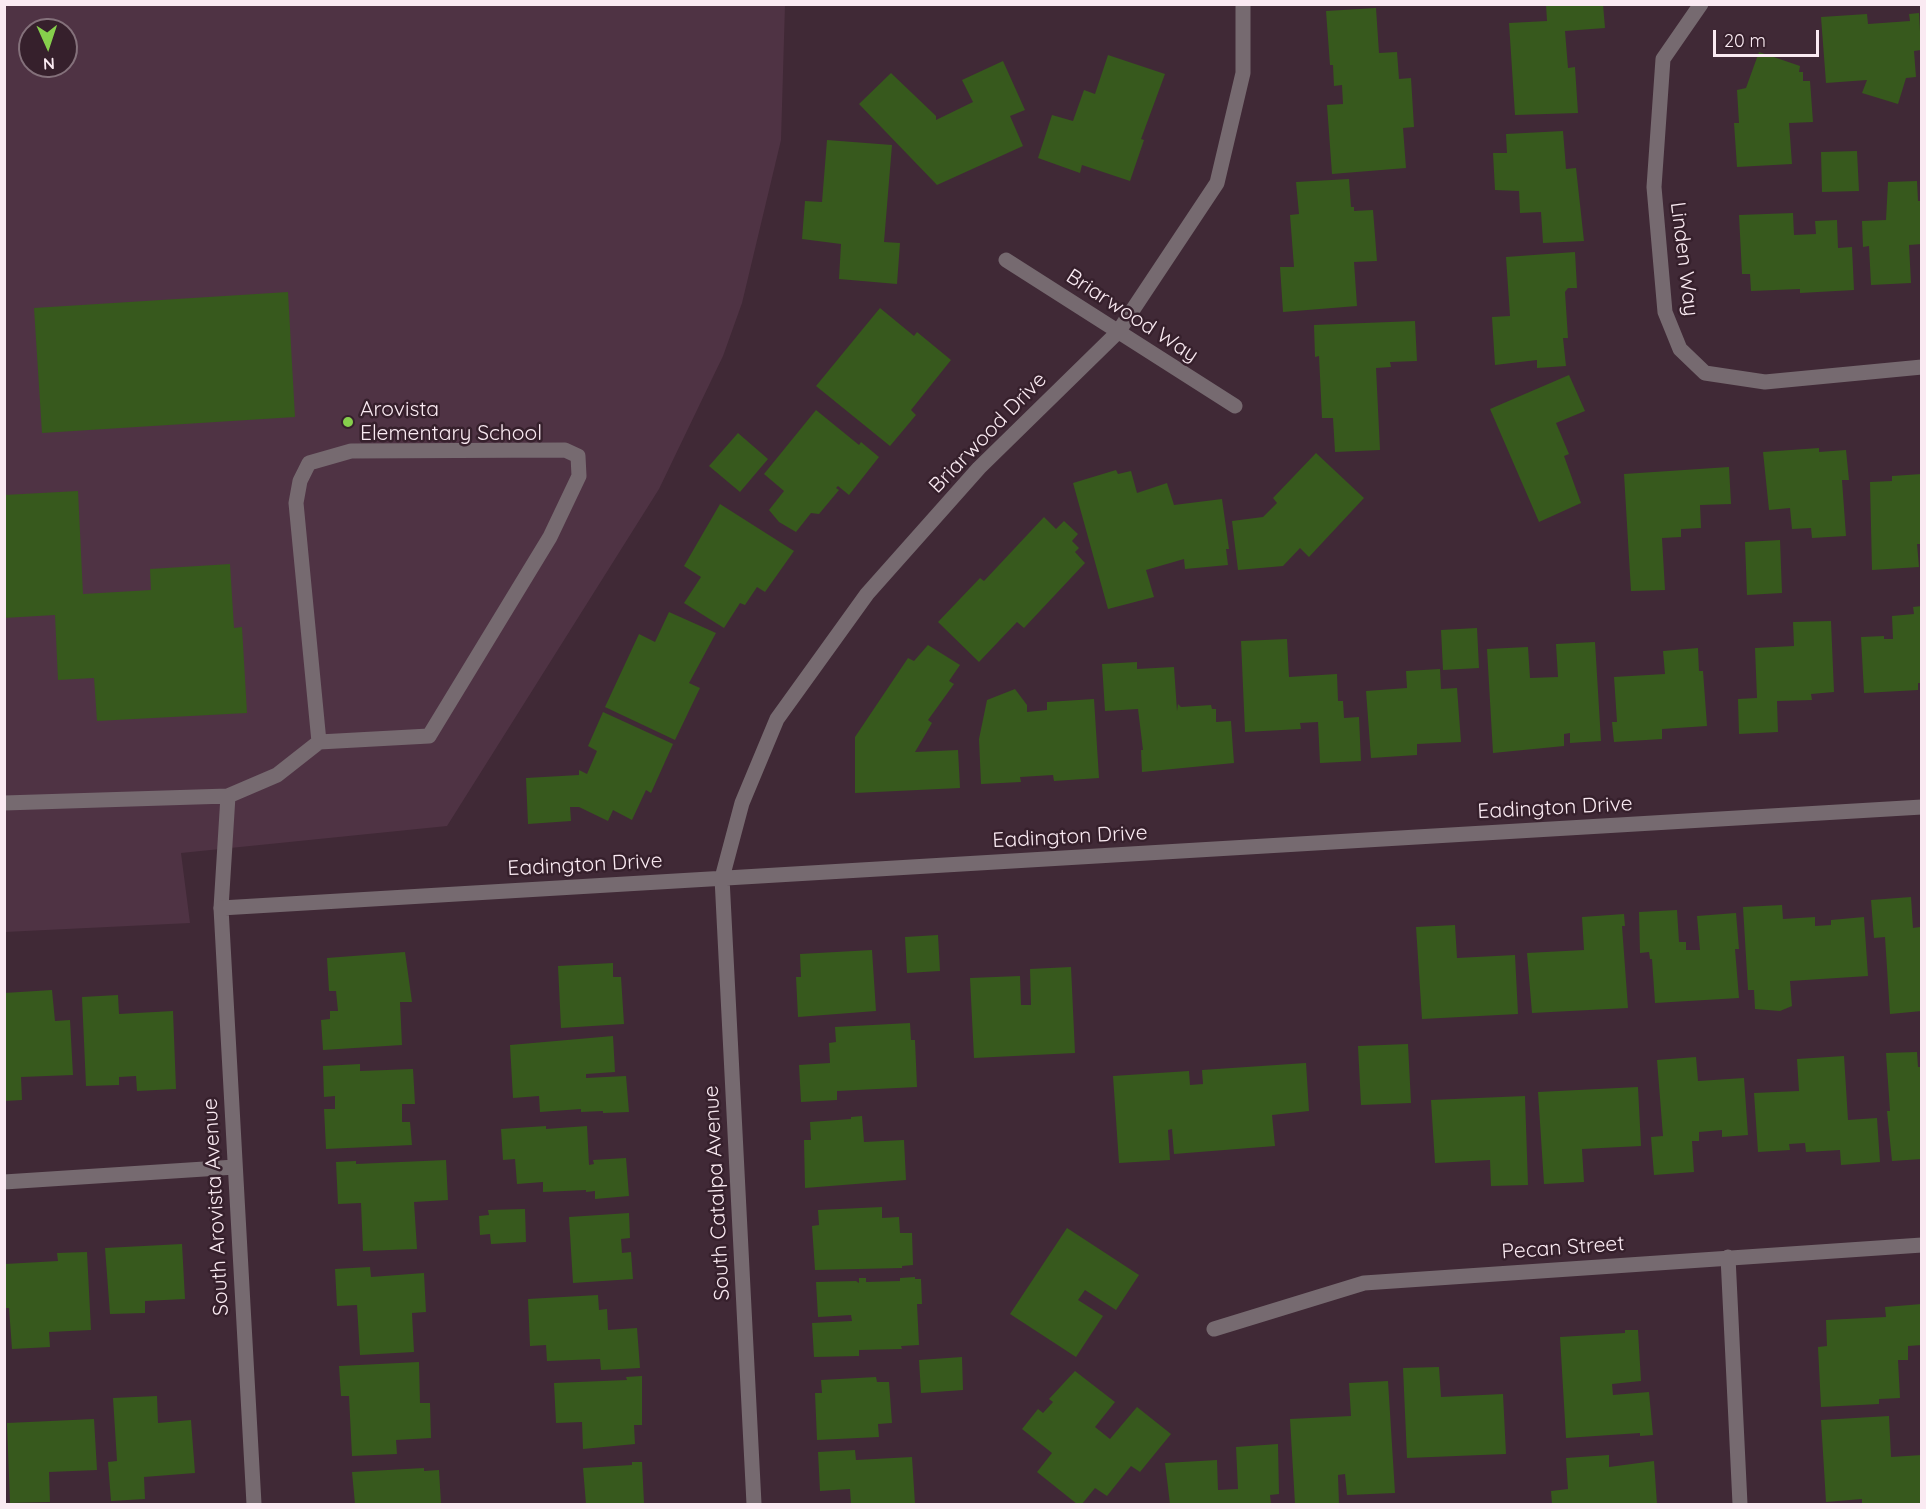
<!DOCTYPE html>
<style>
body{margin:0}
#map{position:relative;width:1926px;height:1509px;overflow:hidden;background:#402936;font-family:Quicksand,sans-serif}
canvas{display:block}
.frame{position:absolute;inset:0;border:6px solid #faeaf2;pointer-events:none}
.north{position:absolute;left:18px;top:18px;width:60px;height:60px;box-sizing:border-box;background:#36202c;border:2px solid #84717b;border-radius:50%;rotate:177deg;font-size:16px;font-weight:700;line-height:24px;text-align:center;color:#faeaf2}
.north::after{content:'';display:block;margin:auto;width:21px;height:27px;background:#86cf4c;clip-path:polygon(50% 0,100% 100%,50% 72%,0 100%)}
.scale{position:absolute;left:1713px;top:30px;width:106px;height:27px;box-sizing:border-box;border:3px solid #faeaf2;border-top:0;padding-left:8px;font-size:18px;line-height:21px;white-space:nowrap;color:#faeaf2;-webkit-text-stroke:4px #36202c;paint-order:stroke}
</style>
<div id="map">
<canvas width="1926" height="1509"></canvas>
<div class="frame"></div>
<div class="north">N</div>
<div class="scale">20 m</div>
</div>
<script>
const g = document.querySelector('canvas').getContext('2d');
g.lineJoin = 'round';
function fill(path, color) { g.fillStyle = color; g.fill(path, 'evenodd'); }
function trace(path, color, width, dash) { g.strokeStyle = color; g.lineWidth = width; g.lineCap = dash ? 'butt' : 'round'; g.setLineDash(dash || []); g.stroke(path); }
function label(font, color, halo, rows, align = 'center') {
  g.font = font + ' Quicksand,sans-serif'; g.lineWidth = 5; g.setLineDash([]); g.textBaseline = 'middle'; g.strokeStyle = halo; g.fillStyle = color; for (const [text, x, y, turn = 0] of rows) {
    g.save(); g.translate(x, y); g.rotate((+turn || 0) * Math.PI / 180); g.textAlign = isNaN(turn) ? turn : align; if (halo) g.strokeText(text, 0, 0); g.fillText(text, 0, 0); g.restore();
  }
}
fill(new Path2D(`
 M4 5H785L781 140 742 303 723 356 659 489 447 826 181 853 190 923 5 932ZM30 30H66V66H30Z`), '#4f3344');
fill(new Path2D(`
 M1546 4H1603L1605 28 1565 31 1568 68 1575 67 1578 113 1515 115 1509 23 1547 21Z
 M1376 8 1379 53 1397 52 1399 79 1411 78 1414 127 1403 128 1406 168 1332 174 1327 105 1343 104 1342 85 1334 86 1333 65H1330L1326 11Z
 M1919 13 1921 50 1914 51 1916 77 1906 78 1898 104 1862 93 1867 80 1826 83 1821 17 1867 14 1868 24 1910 21 1909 14Z
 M1759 52 1800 66 1799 72H1803V81H1810L1813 122 1789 123 1792 164 1737 167 1734 123H1739L1737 90 1746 88Z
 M1108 55 1165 74 1141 139 1144 140 1130 181 1082 165 1080 173 1038 158 1052 115 1073 121 1084 90 1095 94Z
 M1003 61 1025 110 1010 116 1023 146 937 185 859 104 891 73 936 116V120L973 102 962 80Z
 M1563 131 1566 169 1576 168 1584 241 1543 243 1541 212 1520 213 1519 191 1495 190 1493 153H1507L1506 134Z
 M827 140 892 145 884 242 900 243 897 284 839 279 841 244 802 239 805 201 822 202Z
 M1857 151 1859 191 1822 192 1821 152Z
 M1349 179 1351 207H1354V211L1373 210 1377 261 1354 262 1357 306 1283 312 1280 267H1294L1290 215 1299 214 1296 182Z
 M1917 181 1918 201H1922V244L1909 245 1911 283 1871 285 1869 246 1863 247 1862 221 1886 220 1888 182Z
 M1793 213 1794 235 1816 234 1815 221 1837 220 1838 248 1852 247 1854 290 1800 293V289L1751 291 1750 274H1742L1739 215Z
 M1575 252 1577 288H1568L1565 292 1568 338H1563L1566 366 1537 368V360L1495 365 1492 317 1510 316 1506 257Z
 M288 292 295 417 42 433 34 308Z
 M880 308 914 336 917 332 951 360 911 410 916 415 890 446 816 386Z
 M1415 321 1417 361 1390 362 1391 367 1376 368 1380 450 1335 452 1333 418H1322L1319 356 1315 357 1314 325Z
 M1569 375 1585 411 1556 423 1569 454 1564 456 1581 503 1539 522 1490 409Z
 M816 410 859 445 861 442 879 457 849 495 838 486 836 488 839 490 819 514 811 513 796 532 779 522 769 510 784 491 764 474Z
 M738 433 768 459 740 492 709 466Z
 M1819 448V452L1846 450 1849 480H1842L1846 536 1812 538 1811 528 1792 529 1790 508 1769 510 1763 452Z
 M1316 453 1364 498 1309 557 1300 548 1283 566 1238 570 1232 521 1263 517 1277 503 1273 498Z
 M1729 467 1731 504 1700 505 1701 528 1681 529V537L1662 538 1665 590 1631 591 1624 474Z
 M1116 470 1118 474 1131 471 1137 493 1167 483 1174 505 1222 499 1229 549H1226L1228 565 1185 569 1184 559 1146 570 1154 597 1108 609 1073 483Z
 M1922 474V544H1917L1919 567 1872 570 1870 482 1892 481V476Z
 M78 491 83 594 151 590 150 569 230 564 234 628 242 627 247 713 97 721 94 678 58 680 55 615 4 618V495Z
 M720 504 794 551 765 592 757 587 745 605 740 603 724 628 684 603 701 577 684 566Z
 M1044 517 1056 529 1064 521 1078 534 1072 541 1079 548 1075 552 1085 563 1024 628 1017 622 979 662 938 622 980 578 984 581Z
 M1780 540 1782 593 1747 595 1745 542Z
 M1922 606V683H1918V690L1864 693 1861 637 1884 636V639H1893L1892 616 1914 614 1913 607Z
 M669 612 716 633 689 683 700 688 675 740 605 707 639 634 655 642Z
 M1831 621 1834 692 1811 694 1812 700 1777 701 1778 732 1739 734 1738 699 1757 698 1755 648 1794 646 1793 622Z
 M1477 628 1479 668 1443 670 1441 630Z
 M1287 639 1289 677 1337 674 1338 701H1343L1344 718 1359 717 1361 761 1320 763 1318 722 1300 723 1301 729 1245 732 1241 641Z
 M1595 642 1601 741 1570 743V733L1564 734V746L1493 753 1487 649 1528 647 1530 678 1558 677 1556 644Z
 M928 645 960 665 949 681 954 684 928 720 932 723 915 752 958 750 960 788 855 793V737L908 658 914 661Z
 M1698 648 1699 671H1703L1707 726 1662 729V739L1614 742 1612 722H1617L1614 677 1665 674 1663 651Z
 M1137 662V669L1174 667 1177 711 1178 704 1181 707 1211 705 1212 709H1216V722L1231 721 1234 763 1142 772 1141 750H1143L1138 709 1105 711 1102 664Z
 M1440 669 1441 689 1457 688 1461 742 1417 744V755L1371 758 1366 691 1407 688 1406 671Z
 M1015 689 1027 705V712L1047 710V702L1094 699 1099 778 1054 781 1053 775 1020 777 1021 782 981 784 979 739 987 700Z
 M603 712 673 744 651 793 646 790 632 820 613 810 608 821 579 807H570L571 821 528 824 526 778 579 775V770L587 774 597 751 588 746Z
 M1911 897 1913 928 1920 927 1922 935V1011L1890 1014 1885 937 1874 938 1871 900Z
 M1782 905 1783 919 1815 917V926L1831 925V920L1864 917 1868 976 1790 981 1792 1006 1780 1011 1755 1009 1754 990H1748L1743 907Z
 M1677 910 1679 942H1686V950H1700L1697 916 1736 913 1739 949H1735L1739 998 1655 1003 1652 959H1650L1649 952 1640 953 1639 912Z
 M1624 914 1625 926H1622L1628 1008 1532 1013 1527 953 1584 950 1582 917Z
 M1455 925 1457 958 1515 955 1518 1014 1422 1019 1416 927Z
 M938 935 940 971 907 973 905 937Z
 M872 950 876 1011 798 1017 796 977H801L800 954Z
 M405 952 412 1002H400L402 1045 323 1050 321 1020 330 1019V1011H338L336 991H329L327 958Z
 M613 963V977H621L624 1024 561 1028 558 966Z
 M1071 967 1075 1053 974 1058 970 978 1020 976 1021 1005H1031L1030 969Z
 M52 990 55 1021 70 1020 73 1075 21 1077 22 1100 4 1101V993Z
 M118 995 119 1014 173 1011 176 1089 137 1091 136 1076 119 1077V1085L86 1086 82 997Z
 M910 1023 911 1040H915L917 1087 837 1091V1100L801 1102 799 1065 830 1063 829 1043 836 1042 835 1027Z
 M613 1036 615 1072 586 1074V1078L626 1076 629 1112 603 1113V1111L581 1112V1109L540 1112 539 1096 513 1098 510 1045Z
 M1408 1044 1411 1103 1361 1105 1358 1046Z
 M1917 1052 1918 1067H1922V1159L1892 1161 1887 1111H1890L1886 1053Z
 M1844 1056 1848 1120 1877 1118 1880 1162 1841 1165 1840 1150 1806 1152 1805 1143 1789 1144 1790 1150 1758 1152 1754 1093 1799 1091 1797 1059Z
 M1696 1057 1698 1081 1744 1078 1748 1135 1722 1137V1130L1699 1132V1141H1692L1694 1172 1654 1175 1651 1137 1663 1136 1657 1060Z
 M1306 1063 1309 1111 1272 1115 1275 1146 1174 1154 1172 1129 1168 1130 1170 1160 1119 1163 1113 1076 1189 1071 1190 1085 1203 1084 1202 1070Z
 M360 1064V1071L413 1069 415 1104H402V1122H410L412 1145 326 1149 324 1109H335V1096L324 1097 323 1066Z
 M1638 1087 1641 1146 1582 1149 1584 1182 1544 1184 1538 1092Z
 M1525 1096 1528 1185 1491 1186 1490 1160 1435 1163 1431 1100Z
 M862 1116 864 1142 904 1140 906 1180 805 1188 804 1140H811L810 1122 851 1119V1117Z
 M546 1126V1129L587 1126 589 1165 594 1164 593 1160 626 1158 629 1196 595 1199V1191L586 1192V1190L543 1192V1182L517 1184 515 1159 503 1160 501 1129Z
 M446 1160 448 1200 414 1202 417 1249 363 1251 361 1203 338 1204 336 1162 356 1161V1164Z
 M882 1207V1218L899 1217 900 1233H912L913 1265 902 1266V1268L815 1270 812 1226 819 1225 818 1210Z
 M525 1209 526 1242 491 1244 490 1234 480 1235 479 1216 489 1215 488 1210Z
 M629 1213 630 1238 621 1239 622 1253 631 1252 633 1279 573 1283 569 1217Z
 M1067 1228 1139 1275 1116 1310 1085 1290 1078 1300 1103 1316 1076 1357 1010 1314Z
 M182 1244 185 1299 145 1301V1313L110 1314 105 1248Z
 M87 1252 91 1330 49 1332 50 1347 12 1349 9 1308H5V1264L58 1261 57 1253Z
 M370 1267 371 1277 424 1273 426 1312 412 1313 414 1352 360 1355 357 1305 337 1306 335 1269Z
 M915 1277V1279H921L922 1304H917L919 1345 901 1346 902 1349 859 1350V1356L814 1357 812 1323 852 1321 851 1315 818 1317 816 1282 856 1281 859 1283V1278H866V1282L900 1281V1278Z
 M598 1295 599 1310 607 1309 608 1330 637 1328 640 1368 601 1370 600 1359 547 1361 546 1345 530 1346 528 1299Z
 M1922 1304V1345L1908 1346V1360H1898L1900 1398 1879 1399V1404L1821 1407 1818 1347 1827 1346 1826 1320 1886 1317 1885 1307Z
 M1625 1330H1638L1641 1381 1612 1384 1613 1395 1649 1392 1653 1435 1640 1436V1433L1566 1438 1560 1337 1625 1333Z
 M962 1357 963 1390 921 1393 919 1360Z
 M419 1362 420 1403H430L431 1438 396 1440 397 1454 352 1456 349 1396H341L339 1366Z
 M1439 1367 1441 1397 1503 1394 1506 1454 1407 1458 1403 1368Z
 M1075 1371 1115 1402 1095 1427 1110 1439 1137 1407 1171 1434 1140 1472 1131 1466 1107 1496 1095 1488 1082 1504H1077L1037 1472 1052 1453 1022 1429 1038 1409 1043 1413 1053 1402 1049 1399Z
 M642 1376V1425H634L635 1444 583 1449 582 1422 556 1423 554 1383 627 1380 626 1377Z
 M876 1377 877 1382H889L892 1423 878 1424 879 1437 817 1440 815 1393H822L821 1380Z
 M1388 1381 1395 1493 1347 1495 1345 1474 1338 1475 1339 1504H1295L1290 1419 1351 1416 1349 1383Z
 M157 1396 158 1423 191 1420 195 1473 144 1477 145 1499 111 1501 108 1462 117 1461 113 1398Z
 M1889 1416 1891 1457 1922 1455V1504H1862V1499L1826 1502 1821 1420Z
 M94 1419 97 1470 49 1472 50 1502 10 1503 7 1423Z
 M1278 1444 1279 1494 1270 1495 1271 1504H1170L1165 1463 1217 1460 1218 1490 1238 1489 1236 1447Z
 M855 1450 856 1460 912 1457 915 1504H851L850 1489 820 1491 818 1452Z
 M1609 1455V1467L1654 1461 1657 1504H1552L1551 1491 1568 1489 1566 1458Z
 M632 1462H642L644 1503 586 1504 583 1468 632 1465Z
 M424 1468V1471L439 1470 441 1504H355L352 1472Z`), '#37591d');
trace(new Path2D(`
 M228 796 277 775 319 742 429 736 550 537 579 476 578 456 565 450 351 451 309 463 300 481 296 503 319 742
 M4 803 228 796 221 908`), '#766a70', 15);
trace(new Path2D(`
 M1701 4 1663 59 1654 187 1665 312 1680 349 1705 373 1765 382 1922 367
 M1006 260 1235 406
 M4 1182 235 1167
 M1728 1257 1740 1504
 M1214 1329 1364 1283 1922 1245
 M254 1504 221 908 1922 807
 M754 1504 722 878 742 803 777 719 867 594 979 468 1118 332 1217 183 1243 73V4`), '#766a70', 15);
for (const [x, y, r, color] of [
 [348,422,6,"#86cf4c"]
]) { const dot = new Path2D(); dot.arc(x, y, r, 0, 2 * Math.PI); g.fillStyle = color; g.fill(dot); trace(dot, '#36202c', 2); }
label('21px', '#faeaf2', '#36202c', [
 ["Linden Way",1684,259,83],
 ["Briarwood Way",1132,316,33],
 ["Briarwood Drive",988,433,-46],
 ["Eadington Drive",1555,808,-3],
 ["Eadington Drive",1070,837,-3],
 ["Eadington Drive",585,865,-3],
 ["South Catalpa Avenue",717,1193,-93],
 ["South Arovista Avenue",216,1207,-93],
 ["Pecan Street",1563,1248,-4]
]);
label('21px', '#faeaf2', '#36202c', [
 ["Arovista",360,410],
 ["Elementary School",360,434]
], 'left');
</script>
